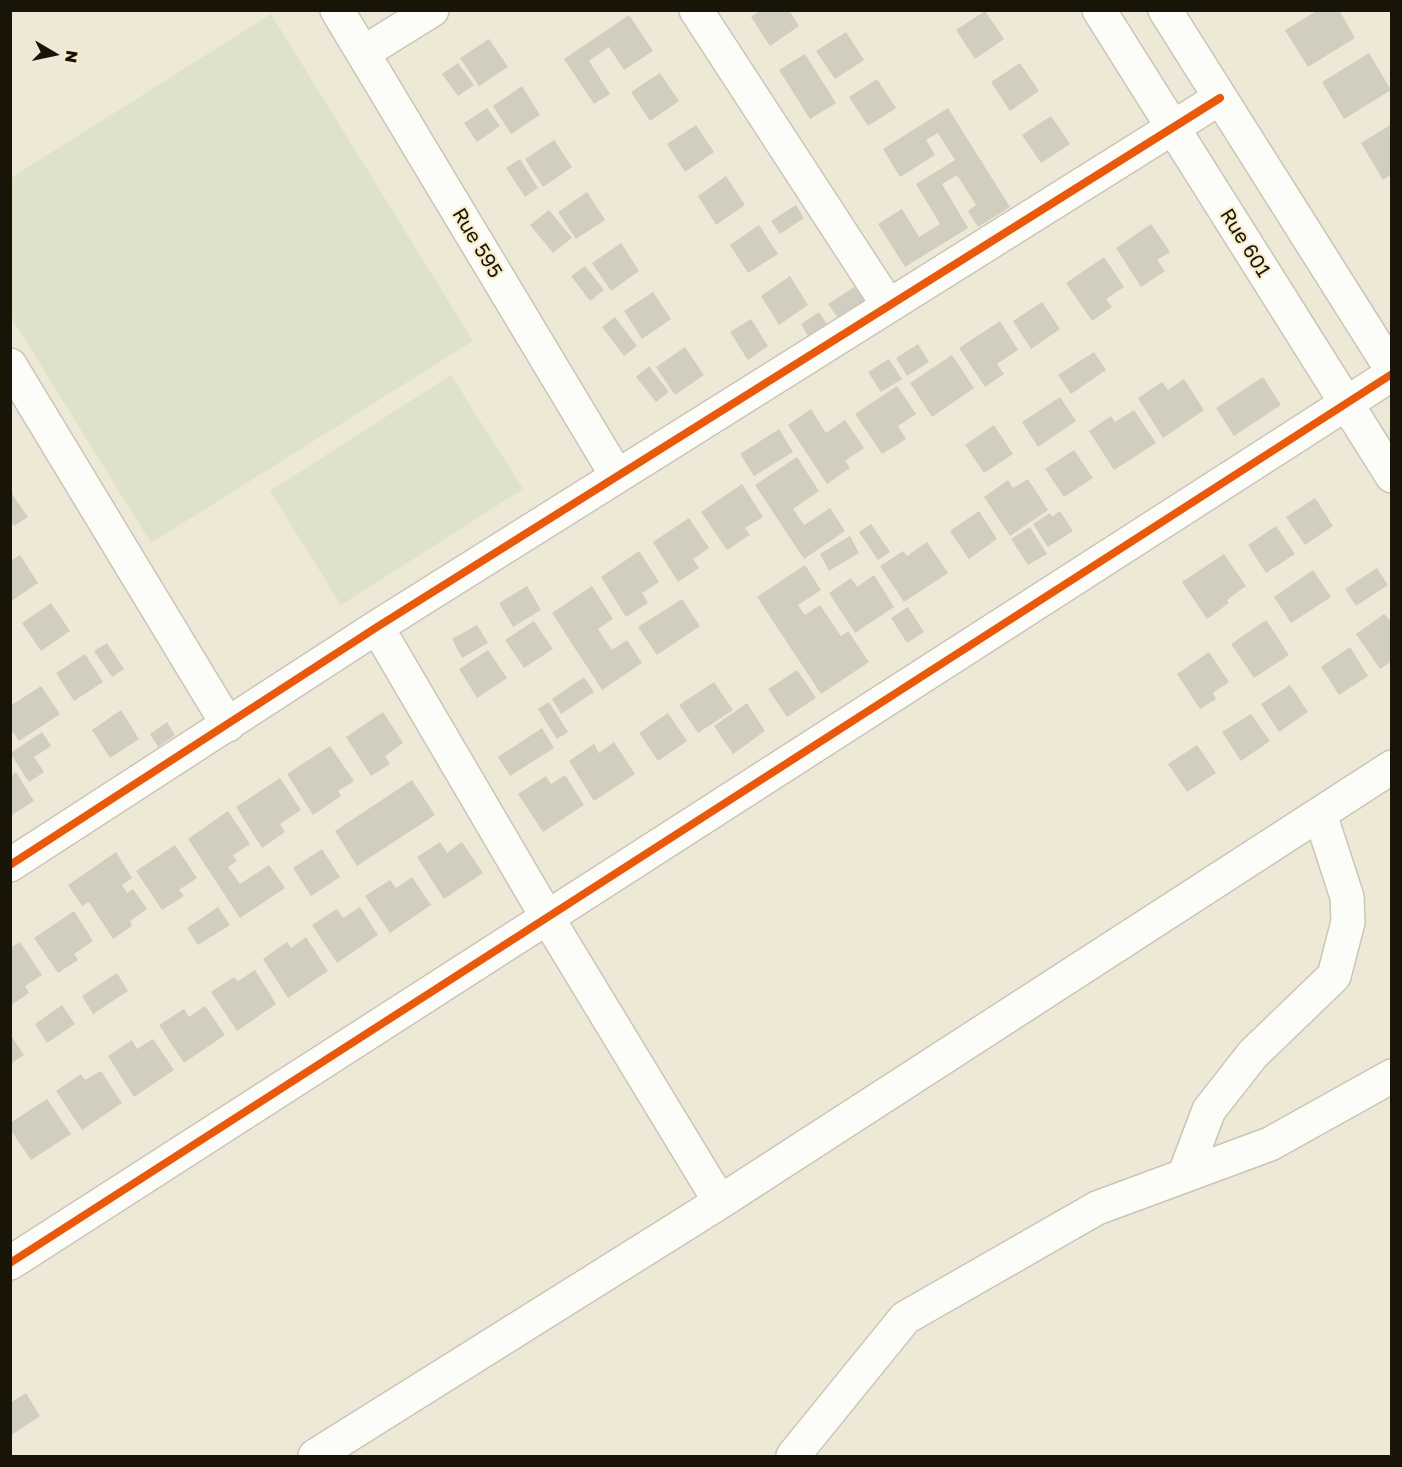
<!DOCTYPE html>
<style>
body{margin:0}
#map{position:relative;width:1402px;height:1467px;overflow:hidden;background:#eee8d6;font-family:"Golos Text",sans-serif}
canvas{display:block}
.frame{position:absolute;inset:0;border:12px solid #181408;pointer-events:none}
.north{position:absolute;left:24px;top:24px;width:60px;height:60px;-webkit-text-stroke:4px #f9edcc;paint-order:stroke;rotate:99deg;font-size:16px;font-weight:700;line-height:24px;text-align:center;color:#181408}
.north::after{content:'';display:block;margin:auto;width:21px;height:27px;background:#181408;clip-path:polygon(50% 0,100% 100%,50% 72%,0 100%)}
</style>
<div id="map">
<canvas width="1402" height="1467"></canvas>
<div class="frame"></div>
<div class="north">N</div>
</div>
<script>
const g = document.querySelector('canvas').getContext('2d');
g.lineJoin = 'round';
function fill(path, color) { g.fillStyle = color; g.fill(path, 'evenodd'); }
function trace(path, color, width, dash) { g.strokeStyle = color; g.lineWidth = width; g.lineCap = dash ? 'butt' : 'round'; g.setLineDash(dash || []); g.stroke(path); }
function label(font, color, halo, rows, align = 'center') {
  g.font = font + ' "Golos Text",sans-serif'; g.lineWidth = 4.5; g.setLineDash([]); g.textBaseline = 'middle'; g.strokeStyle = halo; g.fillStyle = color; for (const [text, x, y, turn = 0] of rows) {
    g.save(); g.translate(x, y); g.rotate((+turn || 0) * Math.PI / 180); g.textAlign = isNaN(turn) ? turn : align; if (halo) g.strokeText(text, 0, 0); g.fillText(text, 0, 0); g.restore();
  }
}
fill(new Path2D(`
 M271 14 473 341 151 543 11 317V178Z
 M451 375 523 489 341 605 270 491Z`), '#dee2cb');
fill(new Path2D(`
 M761 10H789L799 26 770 46 751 17Z
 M1318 10H1339L1355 38 1308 67 1285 30Z
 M985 11 1004 39 975 59 956 30Z
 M629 15 653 51 624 70 609 47 589 61 610 94 594 104 564 59Z
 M846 32 864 60 835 79 816 51Z
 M489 39 508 67 479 86 460 58Z
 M1369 53 1391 90 1344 119 1322 82Z
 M805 54 836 103 810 119 779 70Z
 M458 63 474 85 458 96 442 74Z
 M1020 63 1039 91 1010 111 991 82Z
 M660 73 679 101 650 121 631 92Z
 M877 79 896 108 868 126 849 97Z
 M522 86 540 115 511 134 493 106Z
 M487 108 500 126 477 142 464 123Z
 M948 108 1010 207 978 227 968 211 976 205 957 175 942 184 968 228 905 267 878 224 902 209 919 237 940 224 916 184 955 160 938 133 926 140 935 155 900 177 883 149Z
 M1051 116 1070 144 1041 163 1022 135Z
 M1392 124V174L1383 180 1361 143Z
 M696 125 714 152 685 172 667 144Z
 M554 140 572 167 543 187 525 159Z
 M520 159 538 188 525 197 506 168Z
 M726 176 745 205 716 225 698 196Z
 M587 192 605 220 576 239 558 212Z
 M796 205 804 218 780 234 771 221Z
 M549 210 572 238 553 253 530 225Z
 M1151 224 1170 252 1157 260 1165 271 1141 287 1116 248Z
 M759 225 778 254 748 273 730 245Z
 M621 243 639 271 611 291 592 263Z
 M1104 257 1124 287 1106 299 1112 307 1092 321 1066 283Z
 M585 266 604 290 590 301 571 276Z
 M790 276 808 305 779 325 761 296Z
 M856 286 866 300 838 318 828 304Z
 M653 292 671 319 642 339 624 311Z
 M1042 302 1060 329 1031 349 1013 321Z
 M819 312 827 324 808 336 801 324Z
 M615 317 637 346 624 356 602 327Z
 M751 319 768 346 748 360 730 332Z
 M1000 321 1018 350 997 364 1004 374 985 387 959 348Z
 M918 344 929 362 907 376 896 358Z
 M685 347 704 375 675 395 656 367Z
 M1094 352 1106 370 1071 394 1058 375Z
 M952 355 974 388 932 417 910 383Z
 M889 359 902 379 881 392 868 372Z
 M649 366 669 392 656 402 636 377Z
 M1263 377 1281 405 1234 436 1216 408Z
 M1184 379 1204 410 1163 438 1138 398 1162 382 1168 390Z
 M897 386 916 414 898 426 906 439 882 454 855 414Z
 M1060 397 1076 421 1038 447 1022 422Z
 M811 409 826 433 845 420 864 448 845 461 850 468 827 484 788 425Z
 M1134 410 1156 443 1114 470 1089 431 1111 416 1115 422Z
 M994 425 1013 454 984 473 965 445Z
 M779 429 793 452 754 476 740 454Z
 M1074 450 1093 478 1064 497 1045 469Z
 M797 457 819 491 793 509 804 525 830 508 845 531 804 559 755 485Z
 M1028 479 1048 510 1010 536 984 497 1008 480 1013 488Z
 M742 484 763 517 745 528 750 535 727 550 701 512Z
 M10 491 28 517 14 526 10 520Z
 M1315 498 1333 526 1305 545 1286 517Z
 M979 511 997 539 969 559 950 531Z
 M1060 511 1073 531 1048 547 1033 524 1050 513 1052 517Z
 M689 518 709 548 693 559 699 568 678 582 653 542Z
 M871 524 890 552 878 560 859 532Z
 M1276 526 1295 554 1266 573 1248 545Z
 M1030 527 1047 554 1028 565 1011 539Z
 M850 536 859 553 829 571 820 554Z
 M927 542 948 573 904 602 880 566 903 551 907 556Z
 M639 551 659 582 642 593 648 603 626 617 601 577Z
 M1224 554 1246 586 1227 600 1229 603 1207 619 1182 582Z
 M20 555 38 583 10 602V561Z
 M805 565 821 590 798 605 805 615 820 605 841 636 848 631 869 662 821 694 757 597Z
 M1377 568 1388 585 1356 606 1345 589Z
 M1313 570 1331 597 1291 623 1274 597Z
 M874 575 894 607 855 633 829 593 851 578 857 587Z
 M527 586 541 610 513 627 499 603Z
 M592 586 613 619 598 629 612 650 627 640 642 663 602 690 552 613Z
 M682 599 700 626 657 655 638 627Z
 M51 603 70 631 41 651 22 623Z
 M908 607 924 632 907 643 891 618Z
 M1384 614 1392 622V661L1380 669 1356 634Z
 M1266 620 1289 655 1254 678 1231 644Z
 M534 621 553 649 524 668 505 640Z
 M477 625 488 643 462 658 452 639Z
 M107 643 124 669 112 677 94 651Z
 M1350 647 1368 676 1339 695 1321 667Z
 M488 650 507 678 477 698 459 669Z
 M1209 652 1229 682 1213 693 1216 699 1200 709 1177 674Z
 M85 654 103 682 74 701 56 673Z
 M797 670 816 698 787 717 768 689Z
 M584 677 594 692 561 714 552 699Z
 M714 682 733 710 698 733 679 705Z
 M1290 685 1308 712 1279 732 1261 704Z
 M41 686 60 714 19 741 10 728V706Z
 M549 702 568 732 557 739 538 709Z
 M747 703 765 731 733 754 714 726Z
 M121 710 139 739 110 758 92 730Z
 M383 712 403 743 385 756 390 764 371 776 346 737Z
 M668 713 687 741 658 761 639 733Z
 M1251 714 1270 741 1241 761 1222 732Z
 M167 722 175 735 158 747 150 734Z
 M542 728 554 748 510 776 498 757Z
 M42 732 51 746 34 757 44 772 29 782 10 753Z
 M614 742 635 774 594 801 569 761 594 744 599 753Z
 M1197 745 1216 773 1187 792 1168 764Z
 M330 746 354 781 338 791 341 796 313 815 287 774Z
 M16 772 34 801 10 816V776Z
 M565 775 584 805 543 832 518 794 546 776 551 784Z
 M280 778 301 810 280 824 285 832 262 848 236 807Z
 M412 780 435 815 357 866 335 831Z
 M228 811 250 844 233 855 237 861 228 867 240 884 269 865 285 888 240 918 188 839Z
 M440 842 447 853 462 842 483 873 444 899 417 857Z
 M175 845 197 878 179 890 184 896 162 910 136 871Z
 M322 849 340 877 311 896 293 868Z
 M116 852 132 878 122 885 127 893 133 889 147 909 130 921 132 926 113 939 89 902 82 906 68 885Z
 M412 877 431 905 390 933 365 896 390 880 396 888Z
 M218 907 230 925 198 945 187 928Z
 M360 907 378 935 337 963 312 925 337 909 343 918Z
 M74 911 93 941 74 954 78 960 58 973 34 938Z
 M306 937 328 971 288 998 263 959 287 942 291 948Z
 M20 942 42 975 25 986 29 993 10 1006V948Z
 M255 970 276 1004 237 1031 211 992 234 977 238 981Z
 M117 973 128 991 93 1014 82 996Z
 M62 1005 75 1024 47 1043 35 1024Z
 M205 1006 225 1035 184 1063 159 1025 184 1009 189 1017Z
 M10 1034 24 1055 10 1064Z
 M153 1039 174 1070 134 1097 108 1056 132 1040 137 1049Z
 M101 1071 122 1103 82 1130 56 1091 81 1074 85 1080Z
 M47 1099 71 1134 31 1160 10 1129V1123Z
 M26 1393 40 1416 10 1436V1403Z`), '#d2cebf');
const street = new Path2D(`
 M337 10 617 476
 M696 10 888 305
 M363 53 432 10
 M10 365 228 725
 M377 627 547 917 720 1202
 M10 865 377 627 1220 98
 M1184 1176 1209 1110 1253 1054 1334 976 1348 922 1347 897 1320 814
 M10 1263 1392 374
 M315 1456 720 1202 1392 767
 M793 1456 905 1318 1097 1208 1270 1144 1392 1076`);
const secondary = new Path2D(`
 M1099 10 1392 476
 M1165 10 1392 370`);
trace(street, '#cac5b7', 36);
trace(secondary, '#cac5b7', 36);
trace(street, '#fcfcf9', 33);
trace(secondary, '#fcfcf9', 33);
trace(new Path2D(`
 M10 865 377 627 1220 98
 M10 1263 1392 374`), '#e8590c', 8);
label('20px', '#181408', '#f9edcc', [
 ["Rue 595",477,243,59],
 ["Rue 601",1245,243,58]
]);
</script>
